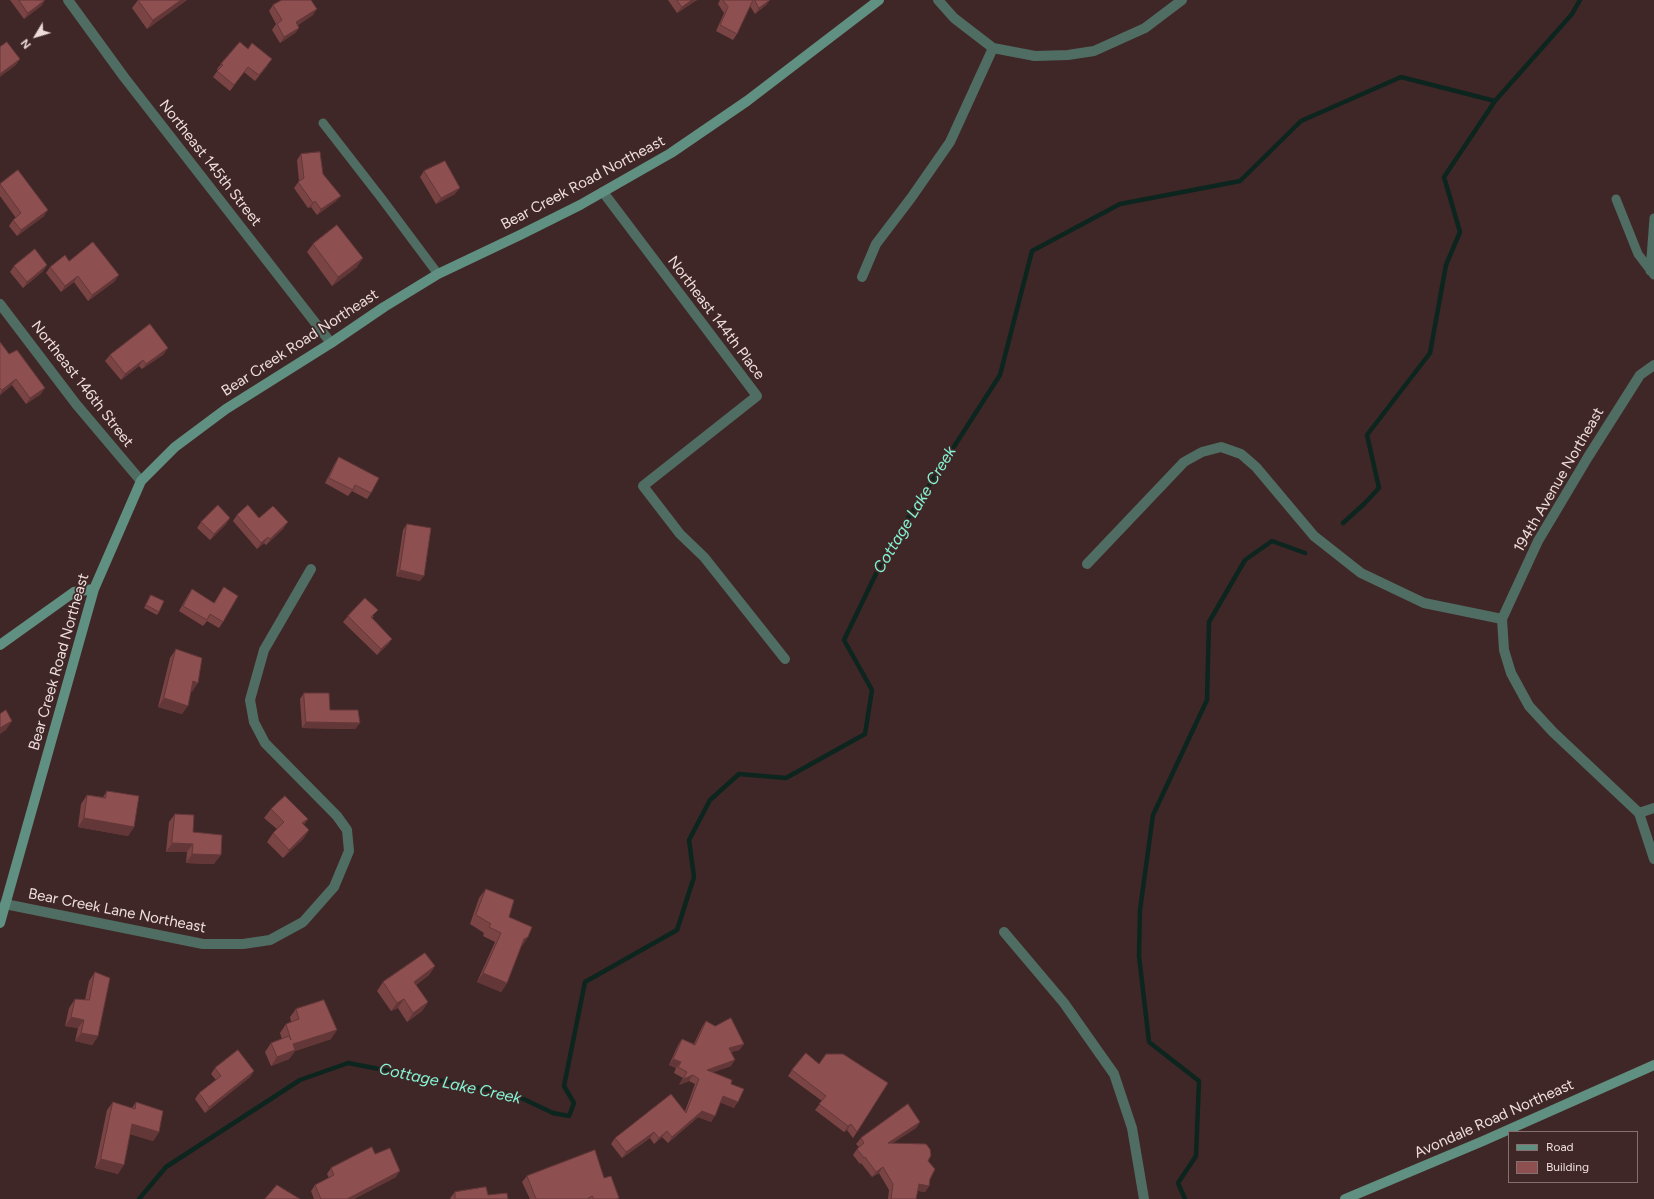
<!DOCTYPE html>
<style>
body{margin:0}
#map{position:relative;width:1654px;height:1199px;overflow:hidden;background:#402727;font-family:Figtree,sans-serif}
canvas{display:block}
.legend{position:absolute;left:1508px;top:1131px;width:130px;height:52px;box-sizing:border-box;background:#402727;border:1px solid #86706f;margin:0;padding:5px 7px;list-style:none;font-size:12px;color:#eedddc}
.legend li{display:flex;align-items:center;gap:8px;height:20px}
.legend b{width:20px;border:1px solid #86706f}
.north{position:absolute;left:16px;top:16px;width:40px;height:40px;-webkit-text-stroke:3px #402727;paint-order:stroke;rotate:232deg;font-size:11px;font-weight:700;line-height:16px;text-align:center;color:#eedddc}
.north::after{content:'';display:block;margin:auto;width:14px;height:18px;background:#eedddc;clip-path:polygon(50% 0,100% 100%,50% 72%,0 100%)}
</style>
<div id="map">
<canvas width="1654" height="1199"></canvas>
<ul class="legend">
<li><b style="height:5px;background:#609081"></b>Road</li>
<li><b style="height:11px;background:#8e4f50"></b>Building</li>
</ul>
<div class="north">N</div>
</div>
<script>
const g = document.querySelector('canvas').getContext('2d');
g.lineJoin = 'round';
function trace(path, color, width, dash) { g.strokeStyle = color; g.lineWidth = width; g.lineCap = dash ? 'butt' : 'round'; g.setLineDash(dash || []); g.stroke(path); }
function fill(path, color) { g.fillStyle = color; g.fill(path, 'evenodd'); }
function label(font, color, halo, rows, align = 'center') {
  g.font = font + ' Figtree,sans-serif'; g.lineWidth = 3.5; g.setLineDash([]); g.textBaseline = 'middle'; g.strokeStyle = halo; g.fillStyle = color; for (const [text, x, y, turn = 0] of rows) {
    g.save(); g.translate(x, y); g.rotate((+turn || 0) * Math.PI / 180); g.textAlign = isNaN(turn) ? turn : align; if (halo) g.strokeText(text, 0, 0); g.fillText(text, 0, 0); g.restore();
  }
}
trace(new Path2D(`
 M1343 523 1364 504 1379 488 1367 435 1430 353 1446 265 1460 232 1444 177 1495 101
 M139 1199 166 1167 300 1080 348 1063 515 1095 553 1113 569 1116 574 1103 564 1086 585 982 677 930 694 877 689 840 710 800 739 774 786 778 865 734 872 690 844 640 887 551 1000 375 1032 251 1120 204 1240 181 1301 121 1401 77 1495 101 1572 14 1580 0
 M1185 1199 1178 1183 1196 1156 1199 1081 1149 1042 1139 956 1140 910 1153 815 1207 700 1209 622 1245 560 1272 541 1305 553`), '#0c251e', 4.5);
trace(new Path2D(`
 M323 123 382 199 438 274
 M1616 199 1638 254 1654 275
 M1650 271 1654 218`), '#506d64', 9);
trace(new Path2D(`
 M68 0 124 77 331 343
 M938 0 954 18 993 48 1035 56 1068 55 1094 51 1145 28 1182 0
 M603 192 757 396 643 486 680 534 704 557 785 659
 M862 277 876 244 911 198 950 142 993 48
 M0 304 76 404 141 481
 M1087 564 1184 462 1202 452 1221 447 1241 454 1256 467 1314 536 1361 573 1424 603 1502 619 1504 650 1511 673 1529 706 1553 732 1639 813 1654 859
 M1502 619 1538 541 1588 457 1640 375 1654 365
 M1639 813 1654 808
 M5 904 203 944H243L270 940 303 922 334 887 349 851 347 830 337 816 265 743 254 722 250 700 264 650 311 569
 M1004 932 1064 1003 1114 1074 1132 1128 1144 1199`), '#506d64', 10);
trace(new Path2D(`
 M0 645 74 592 94 589
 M0 923 94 589 141 481 175 447 226 409 331 343 384 307 438 274 520 235 580 205 671 153 747 101 879 0
 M1345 1199 1483 1141 1654 1065`), '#609081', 10);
fill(new Path2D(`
 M10 0H45L41 6 24 19Z
 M138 0H187L147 29 132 8Z
 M668 0H697L677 13Z
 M720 0H770L766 5 755 14 750 6 737 34 733 40 716 31 724 13 718 4Z
 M273 5 313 15 298 25 299 28 295 33 280 43 272 30 276 24 269 11Z
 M221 64 268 65 255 81 244 72 230 91 213 77 218 70 217 69Z
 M301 154 323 174 336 201 317 215 311 207 308 208 294 188 299 181 297 160Z
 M424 171 455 194 436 204 420 177Z
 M0 184 44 216 17 236 9 226 13 220 16 218 0 196Z
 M313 244 357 267 332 286 307 252Z
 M47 265 43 271 23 288 10 272 14 266Z
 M50 267 115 281 88 301 74 282 61 292 46 273Z
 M0 342 41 394 26 404 12 385 0 395Z
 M164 354 142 369 139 366 121 380 105 361 110 355Z
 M339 457 371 493 367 499 352 491 348 496 325 483 335 463Z
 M237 515 259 518 284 528 266 545 264 543 257 549 233 521Z
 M230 518 226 524 210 540 197 528 201 522Z
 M407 524 420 581 396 576 403 530Z
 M224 587 223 622 219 628 207 621 203 626 179 611 188 595 192 589 214 603Z
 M151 595 159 612 157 615 144 608Z
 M348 616H374L372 618 392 639 388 644 377 655 343 622Z
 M176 649 192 692 191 691 182 714 158 707 170 658Z
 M304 693 330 710 360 723 355 729 302 728 300 699Z
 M107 791 134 827 128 836 78 827 81 804 87 795 103 797Z
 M271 809 308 819 303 825 309 830 303 839 283 858 267 842 273 833 277 829 264 818Z
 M175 814 193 832 214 864 186 863 187 852H166L169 822Z
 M486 889 509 917 522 946H521L507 983 501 992 477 982 495 942 483 936 484 933 470 924 479 898Z
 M435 966 429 975 416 985 428 1002 422 1011 407 1022 398 1008 391 1011 377 991 383 982Z
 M95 972 98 1036 92 1045 75 1041 78 1028 65 1026 69 1008 75 999 85 1000 89 981Z
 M296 1009 331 1039 295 1051 289 1059 271 1066 265 1052 271 1043 282 1039 280 1033 286 1024 291 1022 290 1017Z
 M706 1021 744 1044 739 1050 731 1052V1066L713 1072 731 1084 734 1108 720 1102 711 1122 698 1117 668 1143 662 1137 654 1144 650 1138 622 1158 611 1144 615 1138 685 1111 695 1084 689 1081 679 1085 683 1078 674 1073 676 1068 669 1065 678 1045 682 1039 694 1044 702 1027Z
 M819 1064 857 1132 853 1138 847 1130 844 1132 815 1110 822 1101 788 1076 792 1070Z
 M215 1068 254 1071 250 1077 205 1113 195 1099 199 1093 216 1080 211 1074Z
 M113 1102 132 1108 136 1102 159 1132 153 1141 130 1134 118 1174 95 1168 107 1110Z
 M920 1122 916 1128 892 1143 928 1161 930 1179 929 1186 925 1192 918 1191 916 1199H888L889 1190 879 1173 872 1177 861 1163 860 1164 853 1155 857 1149 859 1147 856 1144 861 1138Z
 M375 1154 396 1177 354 1199H314L311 1191 315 1185 329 1178 327 1174 331 1168Z
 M527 1176 604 1178 619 1198 618 1199H530L522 1182Z
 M455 1192 488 1195 508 1199H451L450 1198Z`), '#7a4445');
fill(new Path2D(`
 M45 0 41 6 24 19 28 13Z
 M181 0H187L147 29 153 20Z
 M692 0H697L677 13 682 7Z
 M770 0 766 5 755 14 759 8Z
 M317 9 313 15 292 28 296 22Z
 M299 28 295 33 280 43 284 37Z
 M20 59 16 65 0 77V74Z
 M460 188 455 194 436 204 441 198Z
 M341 196 336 201 317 215 321 209Z
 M315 201 311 207 308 208Z
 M48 210 44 216 17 236 21 230Z
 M363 258 357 267 332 286 338 277Z
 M47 265 43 271 23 288 27 282Z
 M119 275 115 281 88 301 92 295Z
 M78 276 74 282 61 292 65 286Z
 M168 348 164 354 142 369 146 364Z
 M143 360 139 366 121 380 125 374Z
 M16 379 12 385 0 395V394L2 390Z
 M45 388 41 394 26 404 30 398Z
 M230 518 226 524 210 540 214 534Z
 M288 522 284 528 266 545 270 539Z
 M268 537 264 543 257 549 261 543Z
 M400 570 424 576 420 581 396 576Z
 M392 639 388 644 377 655 381 649Z
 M193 681 198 683 192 692 187 690Z
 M164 698 188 706 182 714 158 707Z
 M12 721 6 730 0 734V728Z
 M306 722 360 723 355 729 302 728Z
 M84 818 134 827 128 836 78 827Z
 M308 819 302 828V823Z
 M309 830 303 839 283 858 289 850Z
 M172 843 193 844 187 852H166Z
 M192 854 221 855 214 864 186 863Z
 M528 937 522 946 518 948 524 939Z
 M435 966 429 975 408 991 414 982Z
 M483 973 507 983 501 992 477 982Z
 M404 999 398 1008 391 1011 397 1003Z
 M428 1002 422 1011 407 1022 413 1013Z
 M71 1017 84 1020 78 1028 65 1026Z
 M337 1030 331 1039 295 1051 289 1059 271 1066 277 1057 293 1044Z
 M81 1033 98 1036 92 1045 75 1041Z
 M744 1044 739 1050 725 1054 729 1048Z
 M673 1059 681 1062 676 1068 669 1065Z
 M735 1060 731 1066 703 1076 707 1070Z
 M254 1071 250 1077 205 1113 209 1107Z
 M693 1075 689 1081 679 1085 683 1079Z
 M723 1096 738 1102 734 1108 719 1102Z
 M702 1111 715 1116 711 1122 698 1117 668 1143 672 1137Z
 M920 1122 916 1128 884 1149 888 1143Z
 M132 1124 159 1132 153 1141 126 1133Z
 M851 1124 847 1130 844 1132 848 1126Z
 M667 1131 662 1137 654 1144 659 1138Z
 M654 1132 650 1138 622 1158 626 1152Z
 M101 1159 124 1165 118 1174 95 1168Z
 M883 1167 879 1173 872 1177 876 1172Z
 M400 1171 396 1177 354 1199H347Z
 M919 1184 929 1186 925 1192 915 1190Z`), '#633738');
const building = new Path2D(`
 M19 0H45L28 13Z
 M138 0H181L153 20Z
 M282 0H311L317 9 296 22 299 28 284 37 277 24 282 20 273 5Z
 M677 0H692L682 7Z
 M723 0H753L737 34 720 25 728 7Z
 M755 0H770L759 8Z
 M7 42 20 59 0 74V47Z
 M240 42 248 49 252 43 272 59 259 75 248 67 234 85 217 71 223 65 221 64Z
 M320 152 323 174 341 196 321 209 315 201 313 203 298 182 304 178 301 154Z
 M445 161 460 188 441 198 424 171Z
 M18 170 48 210 21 230 13 220 21 213 0 184Z
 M337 225 363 258 338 277 313 244Z
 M93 242 119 275 92 295 78 276 65 286 50 267 65 255 69 261Z
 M35 249 47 265 27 282 14 266Z
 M150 324 168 348 146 364 143 360 125 374 110 355Z
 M0 342 9 354 17 350 45 388 30 398 16 379 2 390 0 388Z
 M339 457 379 478 371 493 355 485 353 490 329 478Z
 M218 505 230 518 214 534 201 522Z
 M248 505 259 518 273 506 288 522 270 539 268 537 261 543 237 515Z
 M407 524 431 528 424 576 400 570Z
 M224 587 238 596 223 622 210 614 207 620 183 606 192 589 214 603Z
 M151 595 164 601 159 612 146 605Z
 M365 598 378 610 371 617 392 639 381 649 348 616Z
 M176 649 202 658 198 683 193 681 188 706 164 698Z
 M304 693H329L330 710H358L360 723 306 722Z
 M6 710 12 721 0 728V714Z
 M107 791 139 796 134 827 84 818 87 795 105 798Z
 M285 796 308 819 302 823 309 830 289 850 273 833 284 822 271 809Z
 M175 814 194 815 193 832 222 835 221 855 192 854 193 844 172 843Z
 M486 889 514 900 509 917 532 927 528 937 524 939 507 983 483 973 501 933 489 927 491 924 476 915Z
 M425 953 435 966 414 982 428 1002 413 1013 404 999 397 1003 383 982Z
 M95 972 110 978 98 1036 81 1033 84 1020 71 1017 75 999 89 1000Z
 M324 1000 337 1030 293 1044 295 1050 277 1057 271 1043 289 1036 291 1040 286 1024 299 1019 296 1009Z
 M731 1018 744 1044 729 1048 735 1060 707 1070 732 1080 731 1084 744 1089 738 1102 723 1096 715 1116 702 1111 672 1137 667 1131 659 1138 654 1132 626 1152 615 1138 671 1094 686 1113 699 1079 693 1075 683 1079 687 1072 678 1067 681 1062 673 1059 682 1039 695 1045 706 1021 715 1026Z
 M238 1050 254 1071 209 1107 199 1093 221 1076 215 1068Z
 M806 1053 819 1064 826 1054H843L888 1083 857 1132 851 1124 848 1126 819 1104 826 1096 792 1070Z
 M113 1102 135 1109 136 1102 163 1111 159 1132 132 1124 124 1165 101 1159Z
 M908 1104 920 1122 888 1143 926 1144 930 1149 931 1155 928 1161 935 1169 930 1179 929 1186 919 1184 916 1199H891L893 1184 883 1167 876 1172 865 1157 864 1158 857 1149 864 1143 861 1138Z
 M372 1147 375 1154 390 1148 400 1171 347 1199H321L315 1185 334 1175 331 1168Z
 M595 1150 604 1178 611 1176 619 1198 616 1199H594L592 1196 587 1199H536L527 1176Z
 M277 1185 300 1199H265Z
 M486 1187 488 1195 507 1193 508 1199H455V1192Z`);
fill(building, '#8e4f50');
trace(building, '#633738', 1);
label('15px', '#eedddc', '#402727', [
 ["Northeast 145th Street",210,163,52],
 ["Bear Creek Road Northeast",583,183,-28],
 ["Northeast 144th Place",716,318,53],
 ["Bear Creek Road Northeast",300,343,-33],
 ["Northeast 146th Street",82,384,52],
 ["194th Avenue Northeast",1559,480,-60],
 ["Bear Creek Road Northeast",59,662,-74],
 ["Bear Creek Lane Northeast",117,911,11],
 ["Avondale Road Northeast",1494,1119,-24]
]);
label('italic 16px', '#84f4d4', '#402727', [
 ["Cottage Lake Creek",915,510,-59],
 ["Cottage Lake Creek",450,1084,12]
]);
</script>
